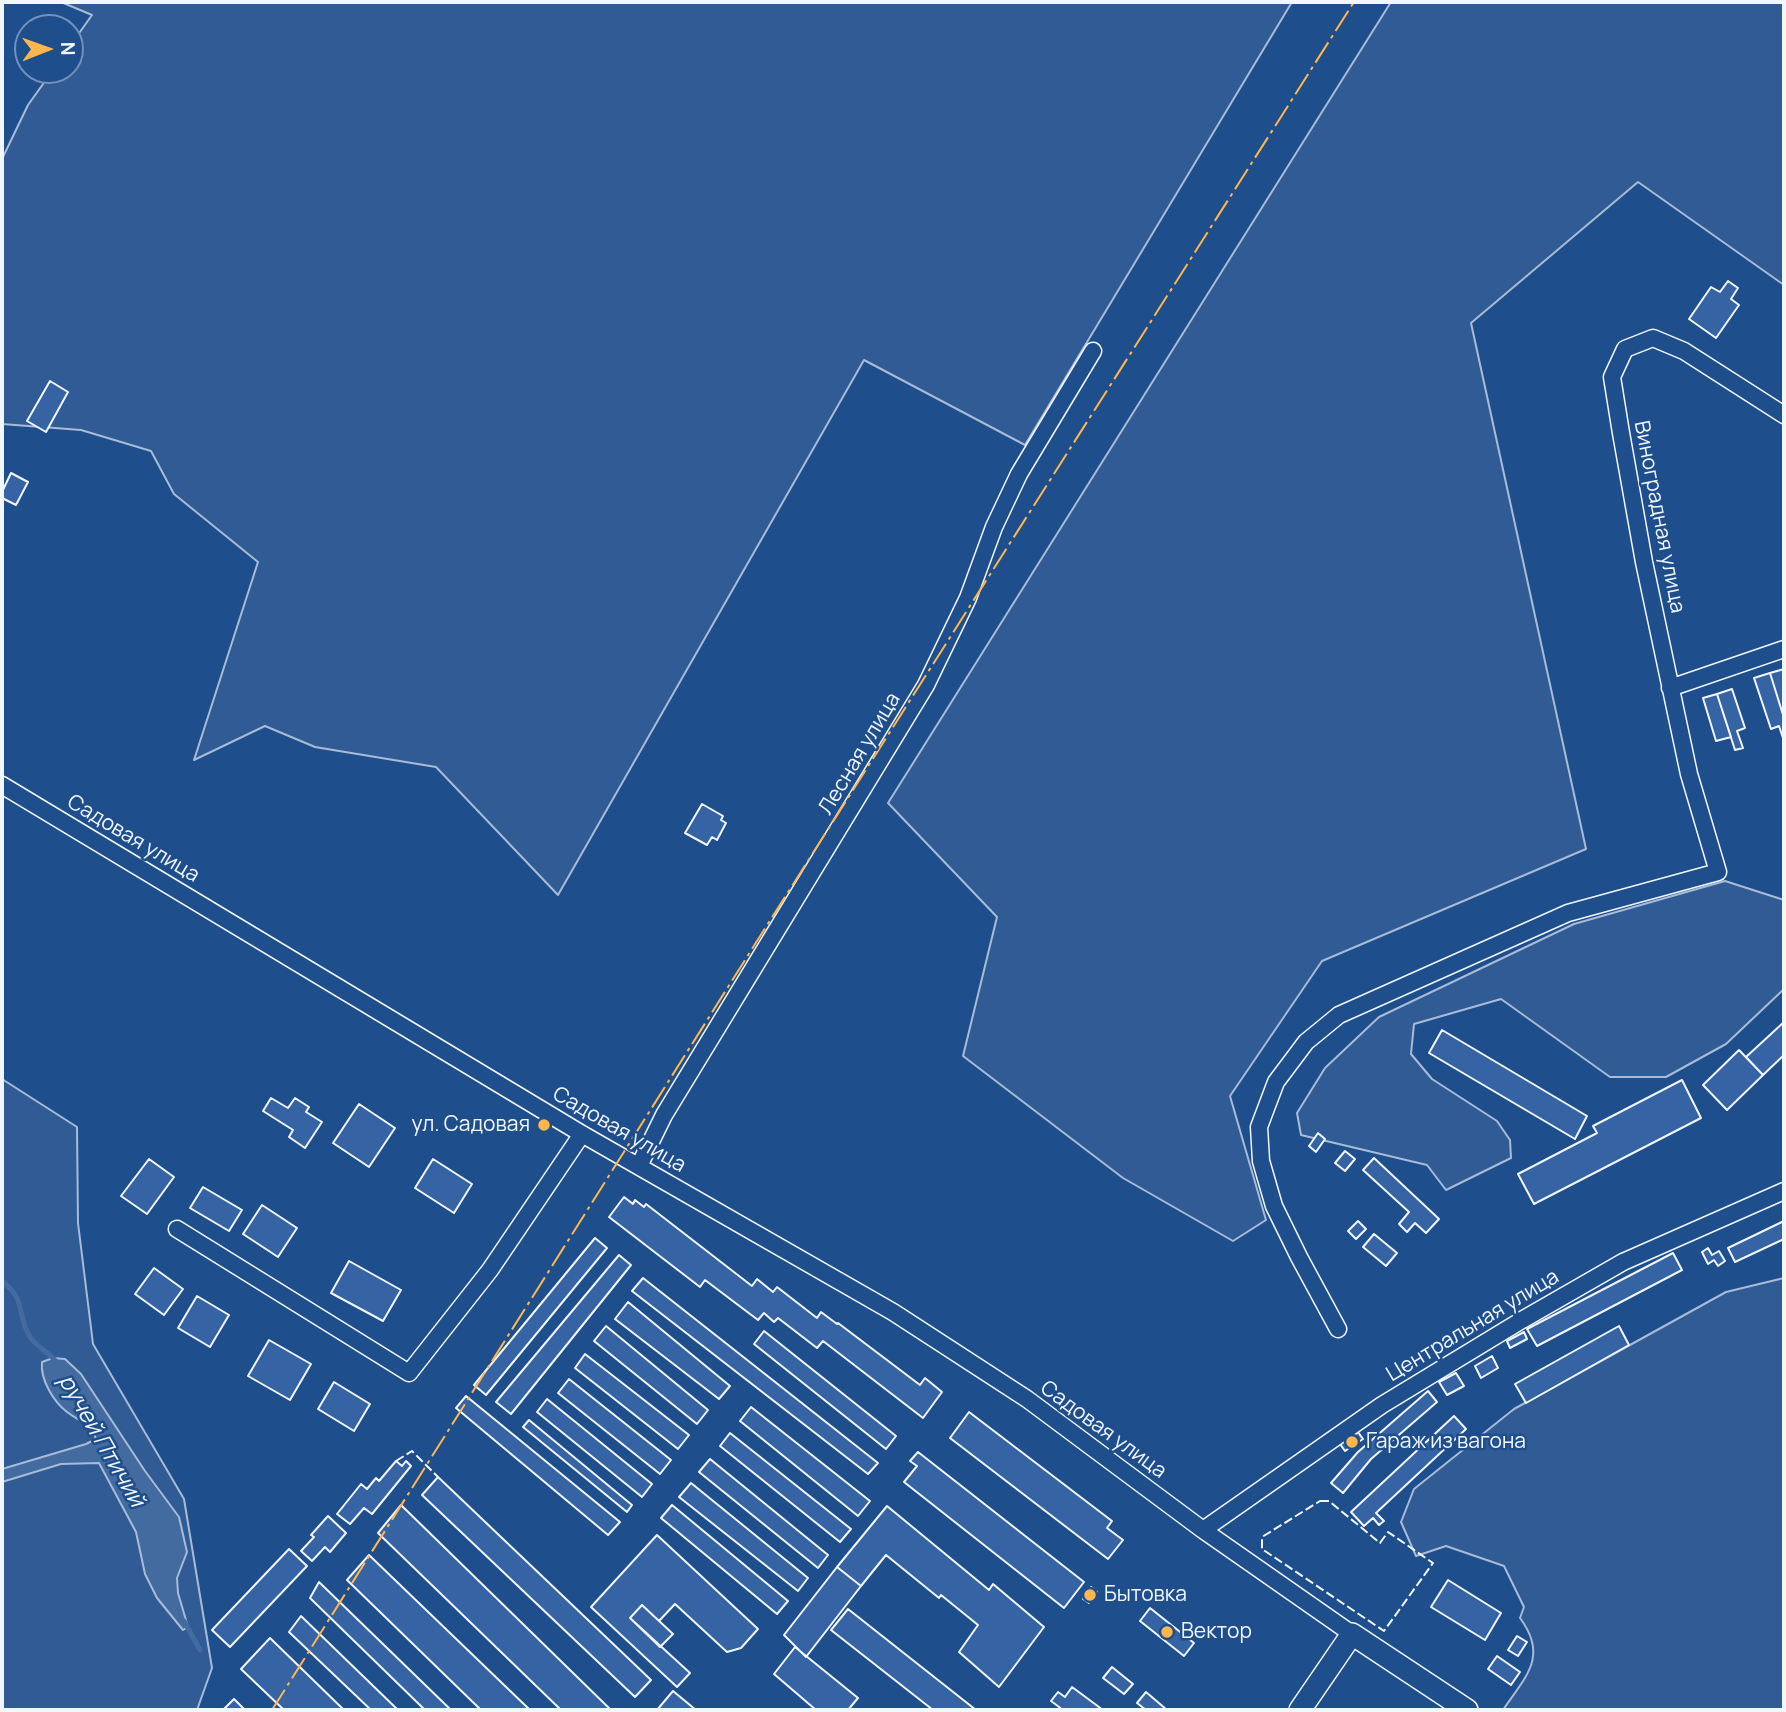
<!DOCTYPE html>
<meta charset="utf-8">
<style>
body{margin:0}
#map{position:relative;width:1786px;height:1712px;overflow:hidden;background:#1f4e8c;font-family:Manrope,sans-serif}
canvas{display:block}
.frame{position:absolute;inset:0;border:4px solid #f2f6ff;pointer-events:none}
.north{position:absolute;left:14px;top:14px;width:70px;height:70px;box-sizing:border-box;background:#1f4e8c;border:2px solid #7391ba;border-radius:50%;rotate:89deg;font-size:19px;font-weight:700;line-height:28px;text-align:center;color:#f2f6ff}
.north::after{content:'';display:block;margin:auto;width:24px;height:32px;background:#ffb74d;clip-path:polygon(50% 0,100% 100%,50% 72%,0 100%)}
</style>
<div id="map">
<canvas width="1786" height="1712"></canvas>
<div class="frame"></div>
<div class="north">N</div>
</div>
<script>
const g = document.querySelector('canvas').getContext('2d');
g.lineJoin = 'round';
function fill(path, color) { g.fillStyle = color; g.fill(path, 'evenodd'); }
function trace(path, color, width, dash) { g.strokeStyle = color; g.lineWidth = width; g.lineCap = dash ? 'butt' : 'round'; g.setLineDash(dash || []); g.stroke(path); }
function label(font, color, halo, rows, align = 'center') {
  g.font = font + ' Manrope,sans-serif'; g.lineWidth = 5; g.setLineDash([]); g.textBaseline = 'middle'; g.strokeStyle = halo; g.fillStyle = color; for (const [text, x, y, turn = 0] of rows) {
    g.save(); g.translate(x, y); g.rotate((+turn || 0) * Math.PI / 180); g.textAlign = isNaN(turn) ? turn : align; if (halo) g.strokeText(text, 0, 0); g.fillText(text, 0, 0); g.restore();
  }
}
const green = new Path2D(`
 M61 2H1292L1025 445 864 360 558 895 436 767 315 747 265 726 194 760 258 562 174 494 151 451 81 430 2 424V159L28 105 53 70H70V46L92 15Z
 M1391 2H1784V285L1638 182 1471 323 1586 849 1322 961 1230 1096 1266 1220 1233 1241 1123 1178 963 1056 997 917 888 803Z
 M1725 881 1784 900V989L1726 1044 1666 1077H1610L1501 999 1414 1024 1411 1054 1432 1079 1497 1121 1510 1140 1511 1158 1446 1190 1427 1165 1301 1135 1297 1113 1325 1068 1379 1017 1574 924Z
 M2 1079 77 1127 78 1223 93 1344 184 1499 212 1668 197 1710H2Z
 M1784 1278V1710H1503C1525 1677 1549 1657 1520 1618L1524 1607 1504 1566 1446 1546 1416 1556 1401 1522 1414 1489 1514 1409 1726 1292Z`);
fill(green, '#305b95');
trace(green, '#a8bbd7', 2);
const water = new Path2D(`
 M53 1358 65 1359 81 1374 145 1471 179 1517 187 1552 177 1578 178 1593 188 1627 183 1630 157 1598 145 1574 136 1532 99 1463 61 1464 2 1482V1469L86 1444 96 1439C90 1422 80 1422 67 1412 54 1402 40 1380 42 1362Z`);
fill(water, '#446ba0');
trace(water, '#a8bbd7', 2);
trace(new Path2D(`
 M2 1281C27 1301 16 1312 29 1335 35 1347 49 1351 57 1363
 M184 1621 200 1650`), '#446ba0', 5);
const building = new Path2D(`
 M1728 281 1738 288 1731 299 1739 305 1716 338 1689 319 1711 287 1720 292Z
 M50 381 68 392 46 432 27 421Z
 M11 473 28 482 16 505 2 498V492Z
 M1784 669V718L1770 673Z
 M1770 673 1784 718V741L1779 726 1771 729 1754 678Z
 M1732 689 1745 728 1737 731 1743 748 1735 750 1717 694Z
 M1717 694 1731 737 1716 741 1703 698Z
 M702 804 723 816 721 820 726 823 717 840 712 837 707 845 685 833Z
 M1784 1022V1055L1763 1075 1746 1057Z
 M1442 1030 1587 1116 1575 1139 1429 1053Z
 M1739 1050 1763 1075 1727 1110 1703 1085Z
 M1682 1080 1701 1118 1534 1204 1518 1174 1597 1133 1593 1126Z
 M271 1098 288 1108 295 1098 309 1107 306 1112 322 1122 305 1148 289 1137 293 1130 263 1111Z
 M359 1104 395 1128 369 1167 333 1143Z
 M1318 1133 1325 1139 1316 1152 1309 1146Z
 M1345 1151 1355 1159 1345 1171 1335 1163Z
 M1374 1158 1439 1219 1426 1233 1415 1223 1407 1232 1399 1224 1409 1212 1363 1170Z
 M149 1159 174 1177 147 1214 121 1196Z
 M433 1159 472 1184 454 1213 415 1188Z
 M203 1187 242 1210 229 1231 190 1208Z
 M624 1197 633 1204 635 1200 644 1207 646 1204 752 1286 757 1279 773 1292 777 1287 817 1318 821 1312 837 1324 838 1323 920 1385 925 1378 942 1392 923 1418 823 1341 817 1348 778 1318 774 1322 764 1313 758 1320 705 1280 700 1287 609 1217Z
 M262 1205 297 1228 278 1257 243 1234Z
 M1358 1221 1366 1229 1356 1239 1348 1231Z
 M1784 1221V1239L1735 1262 1728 1248Z
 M1374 1234 1397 1253 1386 1266 1363 1247Z
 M595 1238 607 1248 486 1395 474 1385Z
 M1708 1248 1712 1255 1719 1251 1725 1261 1718 1266 1714 1260 1708 1264 1702 1252Z
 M1673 1253 1682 1270 1537 1346 1527 1329Z
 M619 1255 631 1265 511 1414 496 1402Z
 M349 1261 401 1290 383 1321 331 1293Z
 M154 1268 183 1289 164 1315 135 1294Z
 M643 1278 878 1463 868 1474 632 1291Z
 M197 1296 229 1315 210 1347 178 1328Z
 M628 1302 730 1386 719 1399 615 1319Z
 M606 1326 708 1410 697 1424 594 1341Z
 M1619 1326 1629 1345 1526 1403 1515 1384Z
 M764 1331 896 1436 886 1449 754 1344Z
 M1524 1332 1527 1339 1510 1348 1507 1341Z
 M269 1340 311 1364 290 1400 248 1376Z
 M585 1354 689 1435 678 1449 575 1368Z
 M1492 1356 1498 1368 1481 1378 1475 1366Z
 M1456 1373 1464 1386 1447 1395 1439 1382Z
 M569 1379 671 1460 660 1474 558 1393Z
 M334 1382 370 1404 354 1431 318 1409Z
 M1428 1391 1437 1402 1371 1459 1343 1493 1331 1483 1358 1452Z
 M466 1396 620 1522 608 1535 456 1408Z
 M547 1399 652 1484 642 1497 537 1412Z
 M751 1407 870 1501 858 1516 740 1421Z
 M969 1412 1112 1521 1107 1528 1123 1540 1108 1559 950 1438Z
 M1454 1416 1466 1429 1376 1513 1384 1521 1379 1525 1373 1518 1364 1526 1351 1512Z
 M529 1420 632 1505 627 1512 523 1427Z
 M1358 1432 1363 1439 1345 1451 1340 1444Z
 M730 1433 851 1529 840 1542 720 1446Z
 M918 1452 1084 1582 1064 1608 904 1482 917 1466 910 1461Z
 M710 1459 828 1555 818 1568 699 1472Z
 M396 1461 402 1466 406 1461 411 1466 372 1514 364 1508 350 1524 337 1514 361 1484 367 1489 376 1478 379 1481Z
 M438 1477 651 1680 635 1697 422 1495Z
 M691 1483 808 1578 798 1591 679 1497Z
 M401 1505 611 1710H561L378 1533Z
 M672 1505 788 1601 777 1614 661 1518Z
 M887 1506 989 1590 993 1584 1044 1627 999 1687 959 1652 978 1625 941 1595 939 1598 886 1555 861 1586 837 1567Z
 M328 1516 346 1533 330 1552 325 1547 312 1561 301 1551 314 1537 311 1535Z
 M657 1535 758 1629 741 1648 727 1652 675 1604 659 1621 642 1605 630 1618 690 1673 677 1687 591 1607Z
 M289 1549 307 1566 230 1647 212 1630Z
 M369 1555 530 1710H481L347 1580Z
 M837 1567 861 1586 806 1657 784 1635Z
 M1448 1580 1501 1613 1485 1640 1431 1607Z
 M319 1582 451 1710H425L310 1598Z
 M1091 1587 1097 1592 1089 1603 1083 1599Z
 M642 1605 673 1634 660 1647 630 1618Z
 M1150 1608 1194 1643 1184 1656 1140 1621Z
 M848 1609 976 1710H933L831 1630Z
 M301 1616 398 1710H371L289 1632Z
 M1517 1636 1527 1642 1518 1656 1508 1650Z
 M270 1638 344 1710H284L241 1669Z
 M795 1647 858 1698 848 1710H816L774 1674Z
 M1497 1656 1520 1672 1511 1685 1488 1669Z
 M1112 1667 1133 1684 1124 1694 1103 1678Z
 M1072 1687 1103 1710H1063L1051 1701 1058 1692 1065 1697Z
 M673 1691 696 1710H657Z
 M1146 1692 1167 1710H1146L1137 1703Z
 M234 1699 245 1710 224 1709Z`);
fill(building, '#3563a3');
trace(building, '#f2f6ff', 2);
const street = new Path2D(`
 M1670 688 1784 649
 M2 785 582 1134 893 1312 1027 1399 1203 1530 1352 1634
 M639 1166 664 1115 926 685 968 598 994 527 1019 474 1093 351
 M177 1229 409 1373 490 1270 582 1134
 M1338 1329 1299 1257 1274 1206 1261 1161 1259 1127 1276 1082 1306 1042 1339 1015 1568 913 1718 872 1689 774 1644 562 1621 433 1612 377 1625 349 1653 338 1684 351 1784 415
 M1203 1530 1382 1405 1522 1320 1623 1262 1784 1191`);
const secondary = new Path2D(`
 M1300 1710 1352 1634 1467 1710`);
trace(street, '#f2f6ff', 19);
trace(secondary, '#f2f6ff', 24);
trace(street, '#1f4e8c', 16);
trace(secondary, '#1f4e8c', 21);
trace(new Path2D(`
 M396 1461 412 1451 438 1477
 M1320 1501H1329L1380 1543 1388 1532 1433 1563 1384 1631 1262 1549V1537Z`), '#f2f6ff', 2, [9, 3.5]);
trace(new Path2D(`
 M272 1710 757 941 1354 2`), '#ffb74d', 2, [24, 5, 3.5, 5]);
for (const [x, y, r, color] of [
 [544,1125,7,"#ffb74d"],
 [1352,1442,7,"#ffb74d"],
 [1090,1595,7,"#ffb74d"],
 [1167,1632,7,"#ffb74d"]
]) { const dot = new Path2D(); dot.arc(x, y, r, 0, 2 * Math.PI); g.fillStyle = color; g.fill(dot); trace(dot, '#1f4e8c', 2.5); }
label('21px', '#f2f6ff', '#1f4e8c', [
 ["Виноградная улица",1659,517,79],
 ["Лесная улица",860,754,-59],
 ["Садовая улица",133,839,31],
 ["Садовая улица",619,1130,30],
 ["Центральная улица",1473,1326,-31],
 ["Садовая улица",1103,1430,36]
]);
label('21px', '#f2f6ff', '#1f4e8c', [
 ["ул. Садовая",530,1125,"right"],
 ["Гараж из вагона",1366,1442],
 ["Бытовка",1104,1595],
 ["Вектор",1181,1632]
], 'left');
label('italic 23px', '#f2f6ff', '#1f4e8c', [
 ["ручей Птичий",101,1441,60]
]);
</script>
